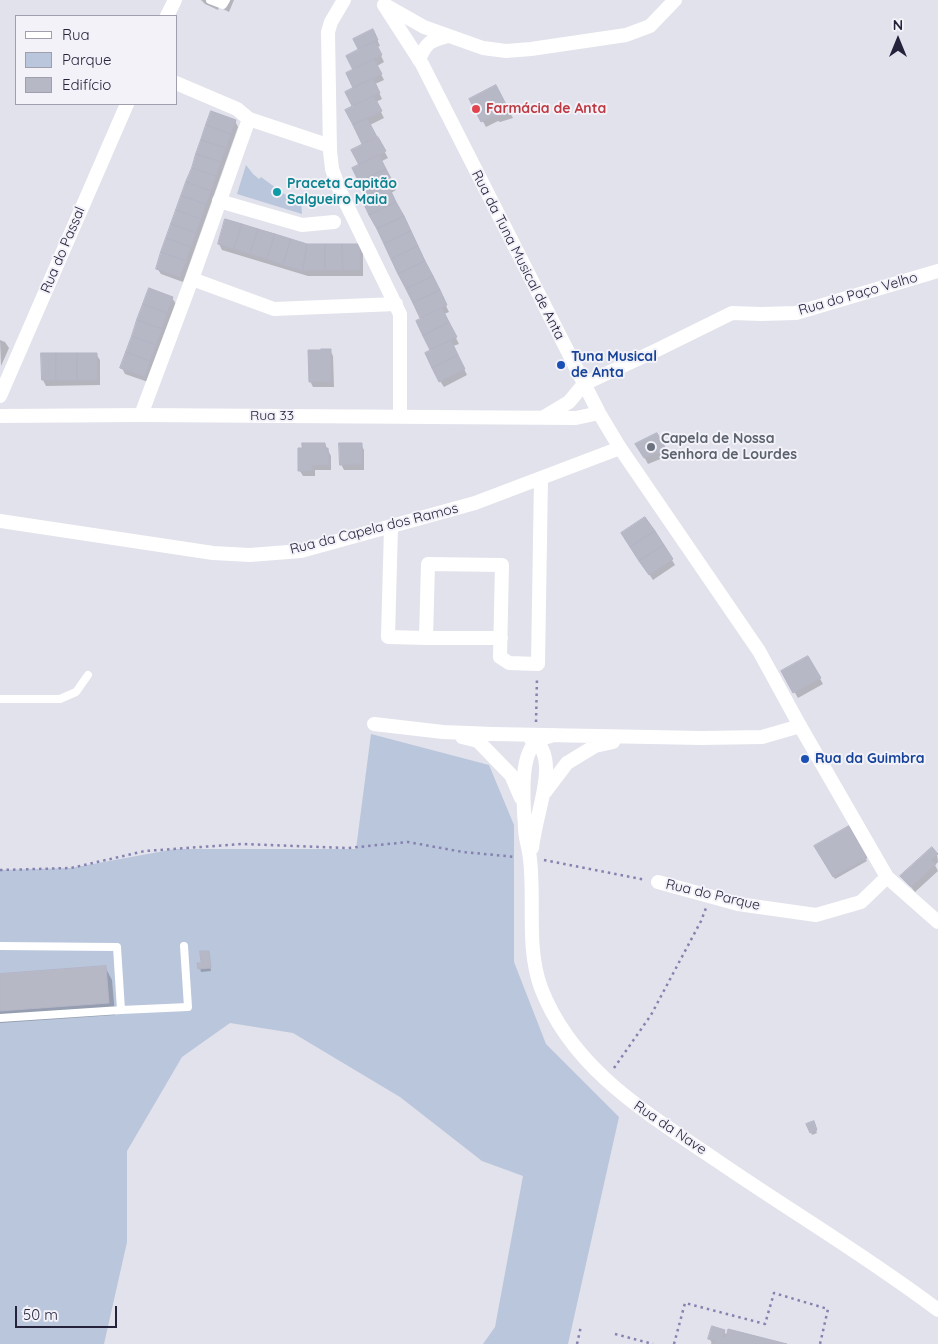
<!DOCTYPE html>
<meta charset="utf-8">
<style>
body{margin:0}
#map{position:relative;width:938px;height:1344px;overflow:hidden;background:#e1e2eb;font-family:Quicksand,sans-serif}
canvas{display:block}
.legend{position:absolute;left:15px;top:15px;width:162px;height:90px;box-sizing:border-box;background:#f2f2f8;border:1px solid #a09fad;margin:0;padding:6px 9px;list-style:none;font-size:15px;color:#25223c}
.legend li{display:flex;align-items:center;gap:10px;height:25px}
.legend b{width:25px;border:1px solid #a09fad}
.north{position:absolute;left:873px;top:15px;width:50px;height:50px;-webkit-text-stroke:4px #f2f2f8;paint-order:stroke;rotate:0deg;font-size:14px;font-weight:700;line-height:20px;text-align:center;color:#25223c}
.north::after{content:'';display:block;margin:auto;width:18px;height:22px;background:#25223c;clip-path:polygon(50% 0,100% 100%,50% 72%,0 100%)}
.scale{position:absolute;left:15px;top:1306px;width:102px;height:22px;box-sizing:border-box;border:2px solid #25223c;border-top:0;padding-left:6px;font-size:15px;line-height:18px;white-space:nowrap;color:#25223c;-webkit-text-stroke:4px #f2f2f8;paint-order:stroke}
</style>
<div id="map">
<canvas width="938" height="1344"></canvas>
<ul class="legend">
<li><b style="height:6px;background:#fff"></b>Rua</li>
<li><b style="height:14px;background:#bac6dc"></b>Parque</li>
<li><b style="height:14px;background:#b7b8c6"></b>Edifício</li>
</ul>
<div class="north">N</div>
<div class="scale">50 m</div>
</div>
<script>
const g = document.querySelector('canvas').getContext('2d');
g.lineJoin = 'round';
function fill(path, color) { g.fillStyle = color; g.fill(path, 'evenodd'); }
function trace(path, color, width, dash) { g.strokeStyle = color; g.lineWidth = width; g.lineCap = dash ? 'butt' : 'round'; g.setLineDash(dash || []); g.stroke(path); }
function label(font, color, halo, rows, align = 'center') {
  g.font = font + ' Quicksand,sans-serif'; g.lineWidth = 4; g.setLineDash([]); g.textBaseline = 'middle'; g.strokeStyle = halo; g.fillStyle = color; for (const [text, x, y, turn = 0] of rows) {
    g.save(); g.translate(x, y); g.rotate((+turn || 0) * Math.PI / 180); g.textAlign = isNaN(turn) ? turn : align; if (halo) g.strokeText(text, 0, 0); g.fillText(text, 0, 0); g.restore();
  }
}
fill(new Path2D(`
 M246 165 253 174 259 179 261 177 287 196 301 201 302 214 237 194Z
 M371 734 489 765 514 825V962L546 1044 619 1117 568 1344H483L495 1327 523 1176 482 1161 400 1097 293 1033 230 1023 182 1057 127 1151V1242L104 1344H0V870L71 868 175 849H356Z`), '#bac6dc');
fill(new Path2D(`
 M201 0H234L229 12 219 7 218 10 205 4Z
 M376 37 380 46 377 47 384 62 377 66 384 80 375 84 382 99 376 102 384 118 370 125 388 158 382 161 396 190 391 193 449 312 444 314 459 344 453 346 467 375 444 387 440 381 432 351 417 321 422 319 364 200 369 198 354 168 360 165 364 145 347 110 354 107 347 92 355 88V70L360 50 355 39Z
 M496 87 513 118 500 122 498 121 486 127 471 100Z
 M235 121 238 127 183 282 161 274 157 268Z
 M219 244 359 245 363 251V276H308L222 250Z
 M172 298 176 304 148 382 125 374 122 368Z
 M0 340 5 342 9 348 1 366Z
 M330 350 333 356 334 387H313L310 381Z
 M96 354 100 360V385L46 386 43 380Z
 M656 435 668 456 648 464 637 444Z
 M325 444 331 456V470H315V476H303L300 471Z
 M361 444 364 450V470H344L341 464Z
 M626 539 672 560 675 565 653 580Z
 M808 658 823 684 798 698 783 672Z
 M848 828 867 861 835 879 816 846Z
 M937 854 938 862 935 865 938 871 915 892 902 876Z
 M208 952 211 971 201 972 199 964H202Z
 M105 967 112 980 115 1015 0 1023V975Z
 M814 1125 817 1133 812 1135 811 1132Z
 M724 1331 727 1336 782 1344H712L710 1339Z`), '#0003');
const building = new Path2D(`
 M373 29 378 40 358 49 353 39Z
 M375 41 382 55 353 70 346 56Z
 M374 59 382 74 353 88 346 73Z
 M373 78 380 93 352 106 345 92Z
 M496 85 510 112 496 117 495 115 481 122 469 99Z
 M374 96 382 111 353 125 345 110Z
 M211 111 236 120 231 134 206 125Z
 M367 118 377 137 362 144 353 125Z
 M206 125 231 134 226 148 201 140Z
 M378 137 386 151 359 165 351 150Z
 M201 140 226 148 221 162 196 154Z
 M196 154 221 162 216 176 192 168Z
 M379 155 386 169 359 182 352 168Z
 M192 168 216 176 211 191 186 182Z
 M386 169 394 184 367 197 359 182Z
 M186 182 211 191 206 204 181 196Z
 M389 187 396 202 369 215 362 200Z
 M181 196 206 204 201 219 176 210Z
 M396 202 404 216 377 229 369 215Z
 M176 210 201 219 196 233 171 224Z
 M404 216 411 231 384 244 377 229Z
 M225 219 242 224 234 249 218 244Z
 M171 224 196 233 191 247 166 238Z
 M242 224 258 229 250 254 234 249Z
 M258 229 275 234 267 259 250 254Z
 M411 231 418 246 391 259 384 244Z
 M275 234 291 239 283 265 267 259Z
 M166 238 191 247 186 261 161 252Z
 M291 239 307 244 303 271 283 265Z
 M307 244H325V270L303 271Z
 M325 244H342L343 270H325Z
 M342 244H360V270H343Z
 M418 246 425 261 398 274 391 259Z
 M161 252 186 261 180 277 156 269Z
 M425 261 433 276 406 289 398 274Z
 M433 276 440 290 413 303 406 289Z
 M149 288 173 297 167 313 143 304Z
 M440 290 447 305 420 318 413 303Z
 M143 304 167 313 162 329 137 320Z
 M442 308 449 322 423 336 416 321Z
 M137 320 162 329 156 345 132 336Z
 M449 322 457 337 430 350 423 336Z
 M132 336 156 345 150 361 126 352Z
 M451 340 458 355 432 368 425 353Z
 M321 349H331V381L309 382 308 350H321Z
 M126 352 150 361 145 377 120 368Z
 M41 353H56V380H42Z
 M56 353H77V380H56Z
 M77 353H97V380H77Z
 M458 355 465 369 439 382 432 368Z
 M657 433 666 449 644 458 635 444Z
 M302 443H325V449L328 448 329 465H312V471H298V448H302Z
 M339 443H362V464L340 465Z
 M645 517 655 531 630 547 621 533Z
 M655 531 664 545 639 561 630 547Z
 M664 545 673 559 649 575 639 561Z
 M808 656 821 678 793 693 781 671Z
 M849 826 867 858 833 877 814 846Z
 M932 847 938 854 931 860 936 864 911 887 900 876Z
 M200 951H209L211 968 198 969 197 963H201Z
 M106 966 109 1003 0 1011V974Z
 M814 1121 817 1130 810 1133 806 1124Z
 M712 1326 725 1330 723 1337H726L728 1329 787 1344H711H715L716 1341 708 1339Z`);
fill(building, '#b7b8c6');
trace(building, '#b4b4c5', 1);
trace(new Path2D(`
 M536 722 537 678
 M544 860 646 880
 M0 870 71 868 145 851 242 844 348 848 408 842 463 852 516 857
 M614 1068 651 1015 701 921 706 908
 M615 1334 653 1344
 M577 1344 581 1326
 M674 1344 685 1303 765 1324 774 1293 828 1309 820 1344`), '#8582af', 2.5, [2.5, 4]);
trace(new Path2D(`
 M210 0 223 5 226 0
 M0 699H60L76 692 88 675
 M0 946 117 947 121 1010 0 1018
 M121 1010 188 1007 184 946`), '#fff', 8);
trace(new Path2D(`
 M344 0 331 22 328 32 330 151 332 169 340 191 400 314V416
 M176 83 237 109 249 119 330 146
 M219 201 302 225 334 222
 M192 279 274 309 396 304
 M584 384 657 350 732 313 761 314 796 313 938 271
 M141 415 192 279 249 119
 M0 521 213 553 250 555 301 551 475 503 620 448
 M391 527 388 637 426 638 428 564 502 565 500 657 509 663 538 664 541 478
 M426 638H501
 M374 724 443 732 493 734 702 738 762 737 800 726
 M553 735C548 737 542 738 538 741 518 753 524 807 525 828 525 838 529 848 530 859 535 902 526 947 541 988 573 1071 649 1114 719 1162 792 1212 868 1257 938 1310
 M462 737 478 741 511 775 521 798
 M530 738C558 751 542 797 537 821 535 830 533 839 532 848
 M545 792 567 763 595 746 613 742
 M658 882 738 904 816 915 861 902 887 877`), '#fff', 14);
trace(new Path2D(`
 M384 5 422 64 599 413 620 448 759 651 800 726 887 877 938 922
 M385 5 424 27 483 48 506 51 531 49 626 35 650 26 675 0
 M167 16 175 0
 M419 60C426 42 430 41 448 36
 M0 396 127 104
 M0 416 141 415 576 418 599 413
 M544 417 569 402 584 384`), '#fff', 14);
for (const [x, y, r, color] of [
 [476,109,5,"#e0444e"],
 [277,192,5,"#0f9aa8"],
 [561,365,5,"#1a4fb4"],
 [651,447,5,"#6b7280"],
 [805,759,5,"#1a4fb4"]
]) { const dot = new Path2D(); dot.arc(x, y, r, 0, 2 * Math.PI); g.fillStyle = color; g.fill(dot); trace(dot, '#f2f2f8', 2); }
label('bold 14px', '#be3a42', '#f2f2f8', [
 ["Farmácia de Anta",486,109]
], 'left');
label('bold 14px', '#0d838f', '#f2f2f8', [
 ["Praceta Capitão",287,184],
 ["Salgueiro Maia",287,200]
], 'left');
label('14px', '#25223c', '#f2f2f8', [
 ["Rua do Passal",63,250,-67],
 ["Rua da Tuna Musical de Anta",518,255,63],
 ["Rua do Paço Velho",858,294,-16],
 ["Rua 33",272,416],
 ["Rua da Capela dos Ramos",374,529,-14],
 ["Rua do Parque",713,895,13],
 ["Rua da Nave",670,1128,34]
]);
label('bold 14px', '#164399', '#f2f2f8', [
 ["Tuna Musical",571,357],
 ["de Anta",571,373],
 ["Rua da Guimbra",815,759]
], 'left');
label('bold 14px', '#5b616d', '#f2f2f8', [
 ["Capela de Nossa",661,439],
 ["Senhora de Lourdes",661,455]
], 'left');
</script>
